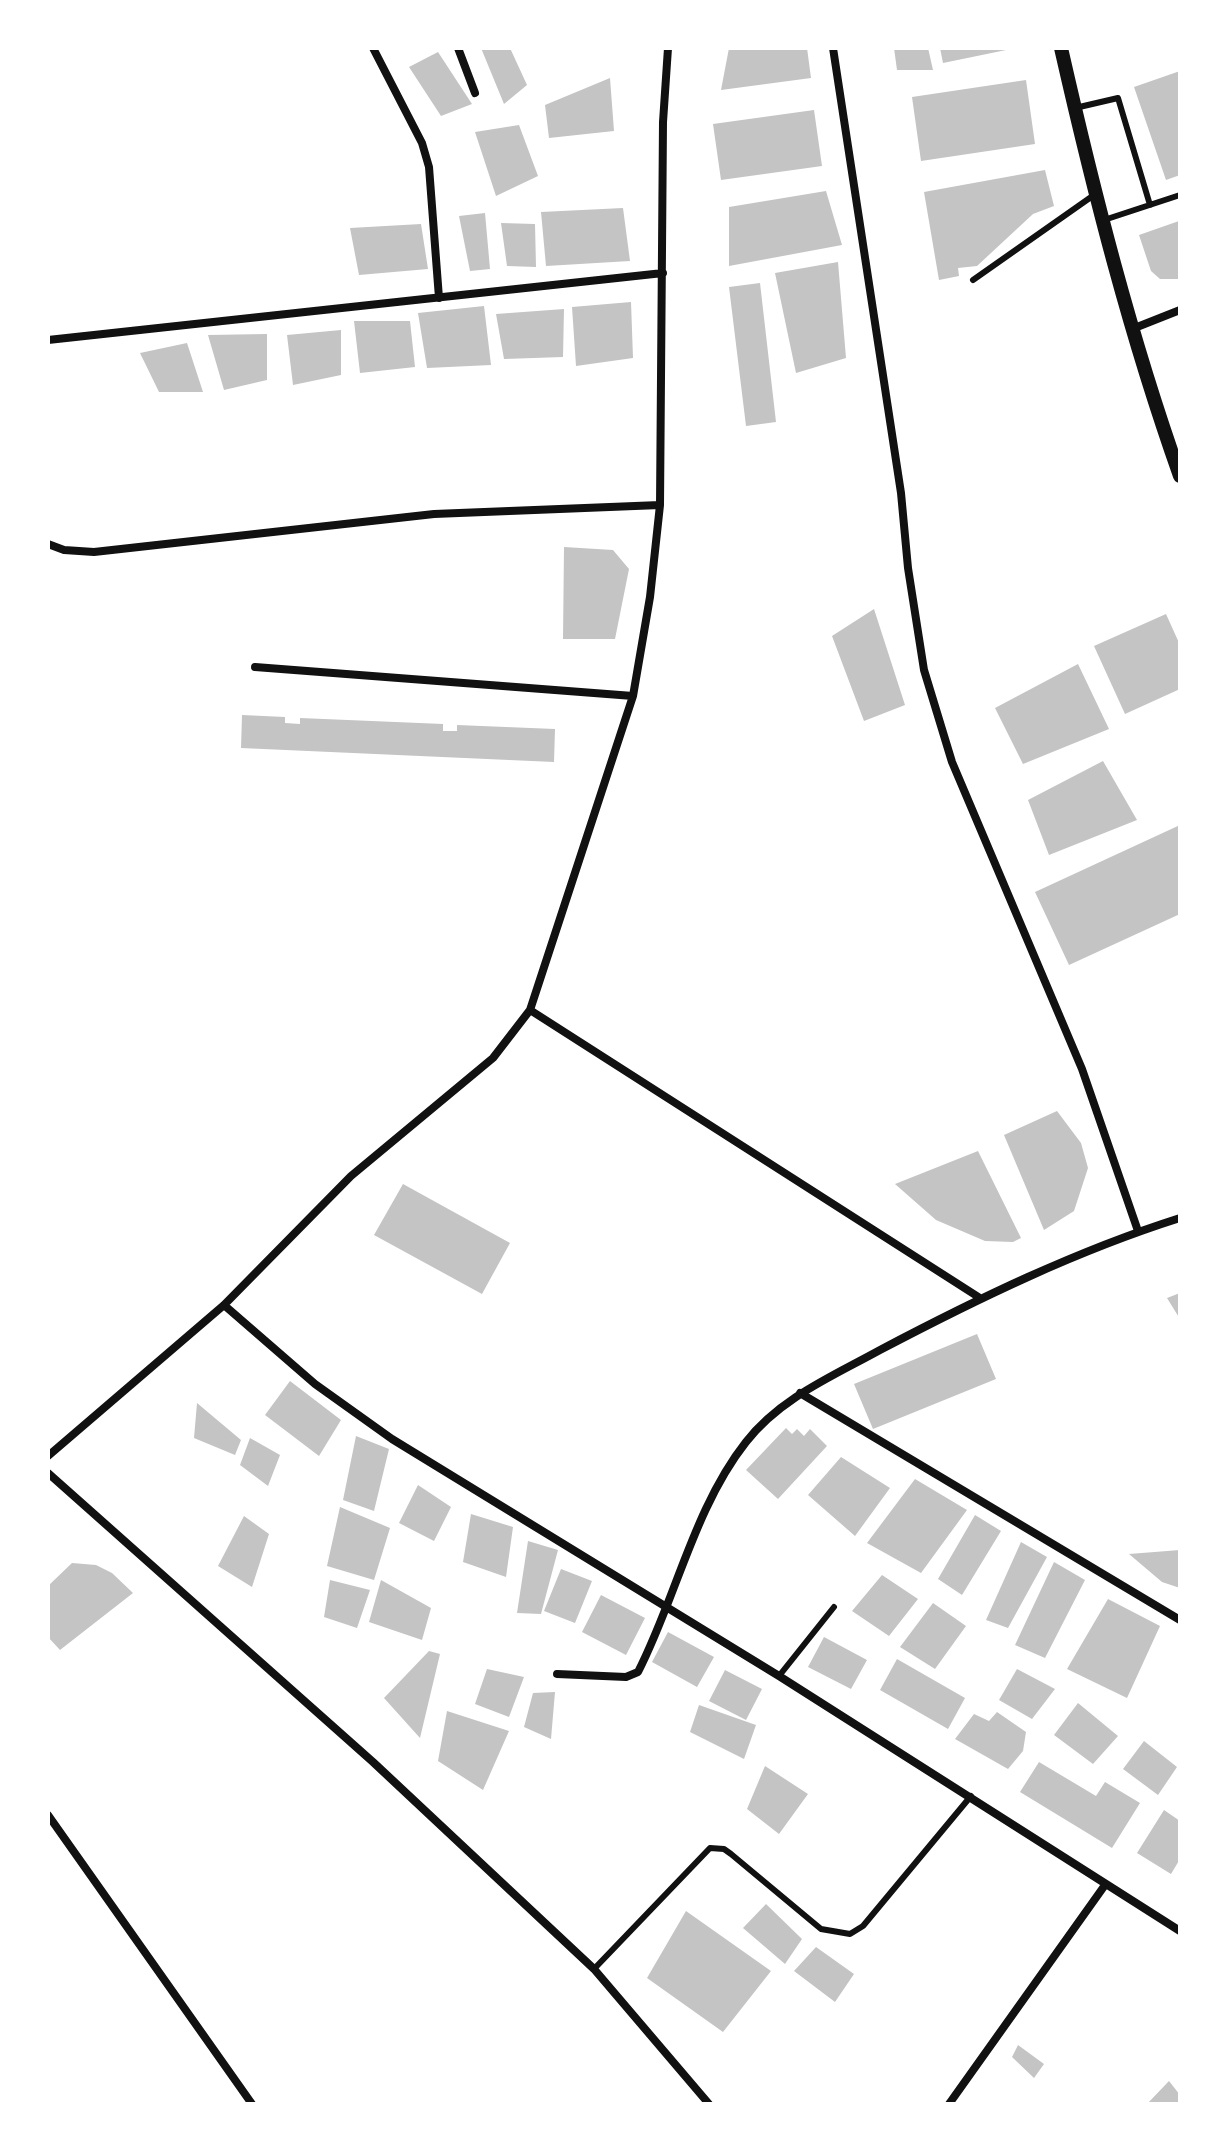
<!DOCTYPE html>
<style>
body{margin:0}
#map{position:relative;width:1228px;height:2152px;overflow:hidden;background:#fff;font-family:"Asap Condensed",sans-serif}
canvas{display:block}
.frame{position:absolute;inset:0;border:50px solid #fff;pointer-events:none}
</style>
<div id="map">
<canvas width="1228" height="2152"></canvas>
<div class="frame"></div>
</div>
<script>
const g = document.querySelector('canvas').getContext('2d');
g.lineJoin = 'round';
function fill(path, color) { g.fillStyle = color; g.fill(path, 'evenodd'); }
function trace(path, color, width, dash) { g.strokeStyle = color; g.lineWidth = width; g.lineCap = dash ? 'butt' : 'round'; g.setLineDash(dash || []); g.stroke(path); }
fill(new Path2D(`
 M481 48H510L527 85 504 104Z
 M729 48H807L811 78 721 90Z
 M894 48H928L933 70H897Z
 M940 48H1011V49L943 63Z
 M438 52 472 104 441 116 409 67Z
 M1180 71V175L1166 180 1134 87Z
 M610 78 614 131 549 138 545 105Z
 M1026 80 1035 144 921 161 912 97Z
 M814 110 822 166 721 180 713 124Z
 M519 125 538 176 496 196 475 132Z
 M1045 170 1054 206 1033 214 977 266 958 268 959 276 939 280 924 192Z
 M826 191 842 245 729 266V207Z
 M623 208 630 261 546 266 541 212Z
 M485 213 490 269 470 271 459 216Z
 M1179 221 1180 279H1160L1151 271 1139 235Z
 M501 223 535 224 536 267 507 266Z
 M421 224 428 269 359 275 350 228Z
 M838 262 846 358 796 373 775 273Z
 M760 283 776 422 746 426 729 287Z
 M631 302 633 358 576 366 572 307Z
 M484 306 491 365 427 368 418 313Z
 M564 309 563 357 504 359 496 314Z
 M354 321H410L415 367 360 373Z
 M341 330V375L293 385 287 335Z
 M267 334V380L224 390 208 335Z
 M187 343 203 392H159L140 353Z
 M564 547 613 550 629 569 615 639H563Z
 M874 609 905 705 864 721 832 636Z
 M1166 614 1180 645V689L1125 714 1094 646Z
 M1078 664 1109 729 1023 764 995 708Z
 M242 715 285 717V723L300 724V718L443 724V731H457V725L555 729 554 762 241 748Z
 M1103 761 1137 820 1049 855 1028 800Z
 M1180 825V914L1069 965 1035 892Z
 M1057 1111 1081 1143 1088 1168 1074 1211 1044 1230 1004 1135Z
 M978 1151 1021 1238 1013 1242 985 1241 936 1220 895 1184Z
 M403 1184 510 1243 482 1294 374 1235Z
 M1180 1293V1319L1167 1298Z
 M977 1334 996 1379 873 1429 854 1384Z
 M290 1381 341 1420 319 1456 265 1415Z
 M197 1403 241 1440 235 1455 194 1438Z
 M786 1428 792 1434 797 1429 804 1436 810 1429 827 1446 778 1499 746 1470Z
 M356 1436 389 1449 374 1511 343 1500Z
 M250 1438 280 1455 268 1486 240 1465Z
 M841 1457 890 1488 855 1536 808 1495Z
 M915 1479 967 1510 921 1573 867 1543Z
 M418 1485 451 1507 434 1541 399 1523Z
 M340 1507 390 1528 374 1580 327 1566Z
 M471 1514 513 1527 506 1577 463 1562Z
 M975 1515 1001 1531 962 1595 938 1579Z
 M244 1516 269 1534 252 1587 218 1566Z
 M528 1541 558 1550 541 1614 517 1613Z
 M1021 1542 1047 1557 1008 1628 986 1620Z
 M1180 1550V1588L1162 1582 1129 1554Z
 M1054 1562 1085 1580 1045 1658 1015 1645Z
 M72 1563 96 1565 112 1573 133 1593 60 1650 48 1637V1586Z
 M561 1569 592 1581 575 1623 544 1611Z
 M882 1575 918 1599 889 1636 852 1611Z
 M330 1580 370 1590 357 1628 324 1617Z
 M381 1580 431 1608 422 1640 369 1622Z
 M601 1595 645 1618 626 1655 582 1632Z
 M1108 1599 1160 1626 1127 1698 1067 1669Z
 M933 1603 966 1626 935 1669 900 1647Z
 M668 1632 714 1657 697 1687 652 1662Z
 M824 1637 867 1660 851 1689 808 1667Z
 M429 1651 440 1654 420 1738 384 1698Z
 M897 1659 965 1698 948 1729 880 1690Z
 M487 1669 524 1677 509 1717 475 1704Z
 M1017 1669 1055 1689 1032 1719 999 1700Z
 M725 1670 762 1689 746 1720 709 1701Z
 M555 1692 551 1739 524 1727 533 1693Z
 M1078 1703 1118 1736 1093 1764 1054 1735Z
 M699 1705 756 1725 744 1759 690 1732Z
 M447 1711 509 1731 483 1790 438 1761Z
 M997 1712 1026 1732 1023 1751 1008 1769 955 1739 974 1714 989 1721Z
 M1144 1741 1177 1767 1158 1795 1123 1769Z
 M1039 1762 1096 1796 1105 1782 1140 1803 1112 1848 1020 1792Z
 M765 1766 808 1794 779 1834 747 1809Z
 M1164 1810 1180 1821V1859L1171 1874 1137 1853Z
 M766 1904 802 1939 785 1964 743 1928Z
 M686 1911 771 1971 723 2032 647 1978Z
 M816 1947 854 1974 835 2002 794 1971Z
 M1018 2045 1044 2064 1034 2078 1012 2057Z
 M1169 2081 1180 2095V2104H1147Z`), '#c4c4c4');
trace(new Path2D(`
 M1075 108 1118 98 1150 205
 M1104 220 1180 195
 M973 280 1094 195
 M779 1676 834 1607
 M594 1969 710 1848 724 1849 731 1854 821 1929 850 1934 863 1926 971 1796`), '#111', 6);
trace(new Path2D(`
 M373 48 422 143 429 167 439 298
 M458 48 475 93
 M833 48 901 493 908 568 924 670 952 762 1082 1069 1138 1231
 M1132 329 1180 310
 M48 340 663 273
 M48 544 64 550 94 552 434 514 660 505
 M255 667 633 696
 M530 1010 980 1298
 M224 1305 315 1384 392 1439 779 1676 1180 1931
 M800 1393 1180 1620
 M48 1456 224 1305 351 1176 493 1058 530 1010 633 696 650 597 660 505 663 122 668 48
 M48 1473 373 1762 594 1969 709 2104
 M557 1674 626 1677 638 1672C676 1598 694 1508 746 1442 780 1398 833 1376 880 1350 977 1299 1076 1251 1180 1218
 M48 1815 252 2104
 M949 2104 1105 1885`), '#111', 8);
trace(new Path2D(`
 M1061 48C1094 193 1130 335 1180 476`), '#111', 14);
</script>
